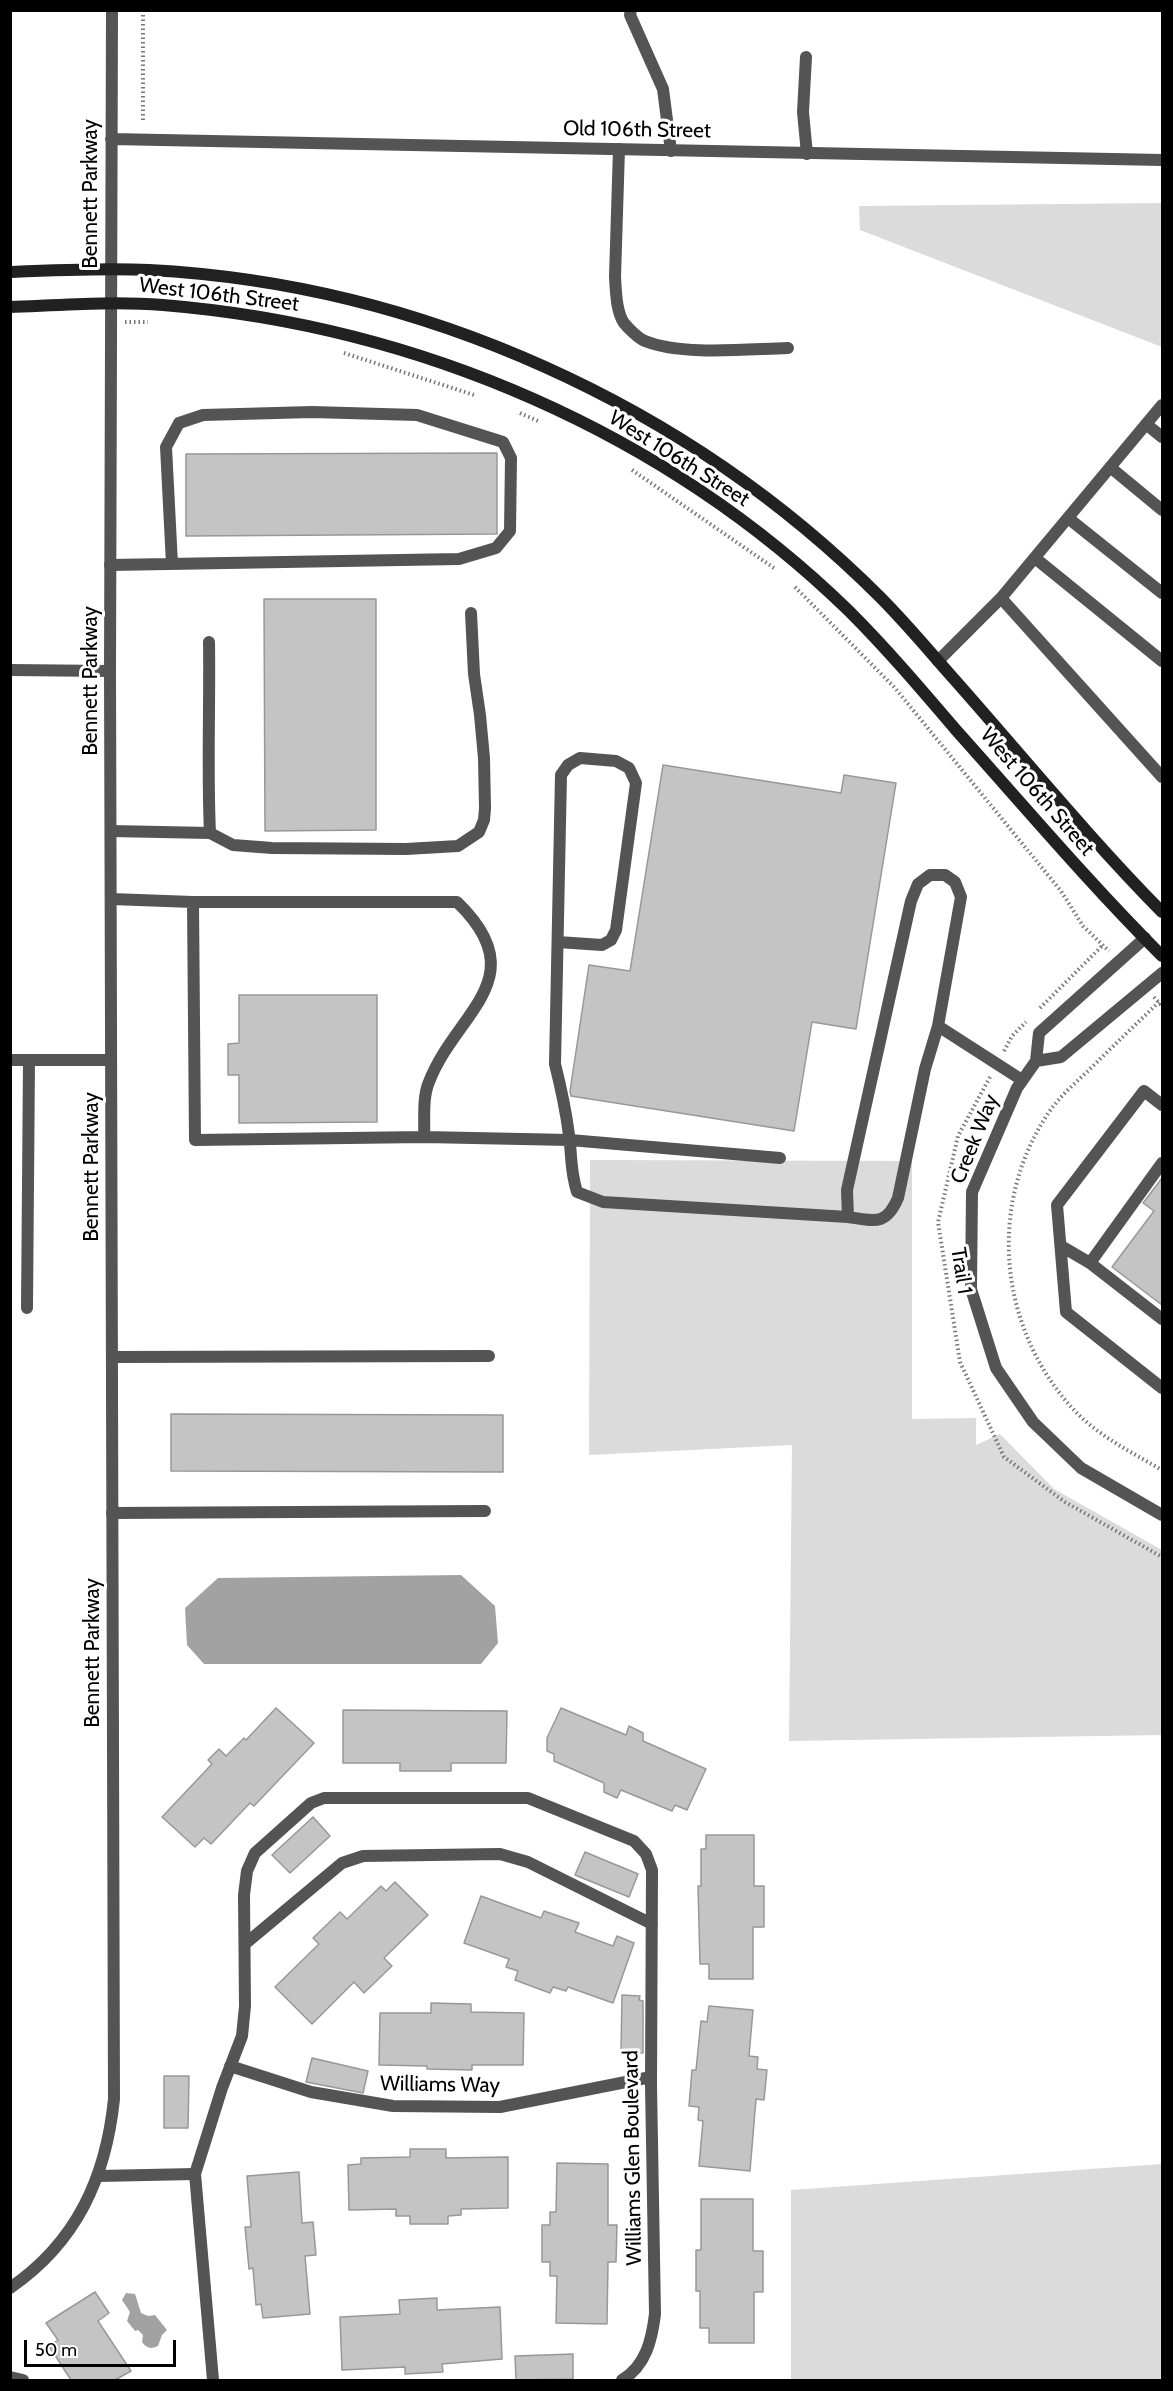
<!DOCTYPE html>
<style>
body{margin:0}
#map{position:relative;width:1173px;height:2391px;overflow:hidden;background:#fff;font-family:Cabin,sans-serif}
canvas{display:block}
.frame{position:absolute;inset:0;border:12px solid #000;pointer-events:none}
.scale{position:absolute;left:24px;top:2340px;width:152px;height:27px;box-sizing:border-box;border:3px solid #000;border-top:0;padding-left:8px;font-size:18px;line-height:21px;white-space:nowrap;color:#000;-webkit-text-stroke:4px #fff;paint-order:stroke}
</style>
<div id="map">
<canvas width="1173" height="2391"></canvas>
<div class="frame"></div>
<div class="scale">50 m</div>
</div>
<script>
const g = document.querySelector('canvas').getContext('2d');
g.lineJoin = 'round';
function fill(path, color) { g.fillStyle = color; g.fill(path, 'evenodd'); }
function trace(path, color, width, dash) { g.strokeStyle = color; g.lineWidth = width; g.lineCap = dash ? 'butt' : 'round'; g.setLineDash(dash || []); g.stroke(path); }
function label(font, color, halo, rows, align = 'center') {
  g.font = font + ' Cabin,sans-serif'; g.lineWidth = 6; g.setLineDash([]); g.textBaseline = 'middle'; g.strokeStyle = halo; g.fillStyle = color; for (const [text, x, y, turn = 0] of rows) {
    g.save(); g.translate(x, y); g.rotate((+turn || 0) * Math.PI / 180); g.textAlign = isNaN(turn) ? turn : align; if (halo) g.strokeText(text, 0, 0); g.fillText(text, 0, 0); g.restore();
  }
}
fill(new Path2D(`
 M1162 203V347L860 230 859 206Z
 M590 1160 912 1161V1419L976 1418V1445L1000 1434 1054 1489 1162 1550V1735L789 1741 792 1445 589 1455Z
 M1162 2164V2380H791V2190Z`), '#dbdbdb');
fill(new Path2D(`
 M461 1575 495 1606 498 1643 481 1664H204L187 1645 185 1608 218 1578Z
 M126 2293 135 2294 141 2313 148 2316 155 2315 167 2330 162 2335 158 2346C151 2349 147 2349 142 2342L143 2335 138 2330 135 2331 127 2321 130 2312 122 2300Z`), '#a2a2a2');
const building = new Path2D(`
 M497 453V534L186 536V454Z
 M264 599H376V830L265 831Z
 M663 765 841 793 844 775 896 783 856 1029 812 1022 794 1131 571 1096 570 1091 589 965 630 971Z
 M239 995H377V1122L239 1123V1075H228V1044L239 1043Z
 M1162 1178V1305L1112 1267 1154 1211 1143 1203Z
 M171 1414 503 1415V1472L171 1471Z
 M276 1708 314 1743 254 1806 250 1803 211 1844 204 1838 195 1847 162 1817 212 1764 208 1760 219 1749 226 1756 244 1738 246 1740Z
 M561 1708 626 1735 629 1726 643 1733V1741L706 1769 687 1810 675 1805 672 1811 621 1790 617 1798 604 1792V1783L554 1761V1754L547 1751V1738Z
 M343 1710 507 1711 506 1763H451V1771H400V1763H343Z
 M313 1817 330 1836 290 1873 272 1855Z
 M706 1835H754V1886H764V1927H753V1979H709V1964H700L698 1886H701V1849H706Z
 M585 1852 638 1874 629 1897 575 1875Z
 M395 1882 428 1915 384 1958 392 1966 364 1993 354 1982 312 2024 275 1987 319 1944 313 1938 340 1912 347 1919 381 1886 386 1891Z
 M481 1896 541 1918 544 1911 579 1923 575 1932 613 1946 617 1936 634 1943 613 2003 568 1987 566 1991 553 1987 550 1993 515 1980 518 1971 506 1967 509 1959 464 1943Z
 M622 1995 640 1996 639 2000 643 2001V2053L621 2052Z
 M431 2003 471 2004V2012L524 2013 523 2065H472V2070L427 2069V2066L379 2065 380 2013H431Z
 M709 2006 753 2010 749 2056 758 2057 757 2069 767 2070 764 2100 756 2099 750 2171 699 2166 703 2121 698 2120 699 2107 689 2106 692 2070H696L701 2021 707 2022Z
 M312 2058 368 2071 363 2093 306 2082Z
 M164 2076H189L188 2128H164Z
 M410 2149H446V2158L508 2157V2208L461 2209V2215L448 2216V2224H410V2216H396V2209L349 2210 348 2165 361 2164V2158L410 2157Z
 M557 2163 608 2164V2225H617L616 2262H608L607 2324 556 2323 557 2276H550V2262H542V2225H550V2212H556Z
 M299 2172 302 2223 313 2222 316 2255 305 2256 310 2314 263 2318 261 2304 256 2305 253 2268 249 2269 245 2227H251L247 2176Z
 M701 2199H753V2251H763V2292H754V2343H709V2328H700V2291H696V2250H701Z
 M95 2292 109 2313 98 2321 131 2371 115 2380H71L49 2346 58 2340 46 2323Z
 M437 2298V2310L500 2307 502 2359 442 2364 443 2372 405 2374V2367L342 2370 340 2317 400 2314 399 2300Z
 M573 2354V2379L516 2380 515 2356Z`);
fill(building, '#c4c4c4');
trace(building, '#989898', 1.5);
trace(new Path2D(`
 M143 120V10
 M125 322H148
 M344 353 474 395
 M520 413 538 421
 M632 470 774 568
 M795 587 895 688 1061 891 1083 926 1109 951
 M1154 997 1162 1006
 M1159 1002C1135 1025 1111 1048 1087 1072 1073 1085 1058 1098 1047 1115 987 1207 999 1328 1073 1409 1098 1436 1131 1452 1162 1470
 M1040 1008 1103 945
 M1004 1051 1012 1036 1026 1022
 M990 1077 958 1136 938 1222 960 1362 1004 1457 1065 1502 1162 1557`), '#767676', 4, [1.5, 3]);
trace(new Path2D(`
 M631 10 630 15 663 89 671 151
 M806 57 803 112 807 154
 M619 149 615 277C616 291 616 311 624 323 628 328 639 339 645 341 682 356 747 349 788 348
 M1146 424 1162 437
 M1110 467 1162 510
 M1068 518 1162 593
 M1035 558 1162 661
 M110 565 459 559 496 548 510 531 511 458 503 442 417 415 312 412 203 415 179 423 166 447 172 564
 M1001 598 1162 777
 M209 642C210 706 207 769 210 833
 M938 661 1001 598 1162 405
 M111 831 210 833 233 845 272 848 406 849 458 846 479 832 484 820 485 808 484 758 480 715 474 674 471 613
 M111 899 193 902 195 1140 424 1137C425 1121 422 1098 429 1082 456 1012 536 978 457 902H193
 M558 942 602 945 611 940 616 930 636 783 629 768 616 761 580 758 568 765 561 775 555 1064C561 1088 566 1111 569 1135 572 1157 570 1170 577 1192L603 1202 848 1217
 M938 1026 925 1069 898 1198C886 1226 875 1221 848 1217L847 1190 911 901 918 884 930 875H945L955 882 961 897 938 1026 1022 1080
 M10 1060H111
 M1162 1105 1144 1091 1057 1205 1066 1312 1162 1388
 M424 1137 570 1140 780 1158
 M1061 1246 1090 1263 1162 1319
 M1090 1263 1162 1163
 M27 1308 29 1060
 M112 1357 489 1356
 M112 1513 485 1511
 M98 2176 195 2174
 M10 2377 23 2380`), '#545454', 12);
trace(new Path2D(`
 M111 139 1162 160
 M10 670 110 671
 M1145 938 1039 1033 1036 1061 1017 1088 972 1192 971 1289 996 1368 1033 1422 1081 1468 1162 1515
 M1036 1061 1061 1057 1162 973
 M245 1944 342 1863 363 1856 500 1854 528 1862 652 1924
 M230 2066 311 2092 393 2106 500 2107 651 2077
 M10 2288C77 2242 106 2177 114 2099L110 671 112 10
 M213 2380 195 2174 222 2088 242 2036 245 2006 244 1895 247 1871 255 1853 311 1803 324 1798H528L634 1841 646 1854 652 1870 651 2085 655 2314C652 2339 646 2366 622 2380`), '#545454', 12);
trace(new Path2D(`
 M10 272C57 270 103 268 149 270 421 284 688 405 880 597 906 623 930 652 954 679 1023 757 1089 838 1162 912
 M10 307C61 305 113 301 163 305 419 326 665 432 849 611 887 649 921 689 956 730 1024 806 1090 884 1162 956`), '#212121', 12);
label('21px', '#000', '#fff', [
 ["Old 106th Street",637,130,1],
 ["Bennett Parkway",91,194,-90],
 ["West 106th Street",219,295,7],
 ["West 106th Street",679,459,32],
 ["Bennett Parkway",91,681,-90],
 ["West 106th Street",1037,792,49],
 ["Creek Way",975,1139,-68],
 ["Bennett Parkway",92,1167,-90],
 ["Trail 1",961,1271,81],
 ["Bennett Parkway",93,1653,-90],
 ["Williams Way",440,2085,1],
 ["Williams Glen Boulevard",633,2158,-91]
]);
</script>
